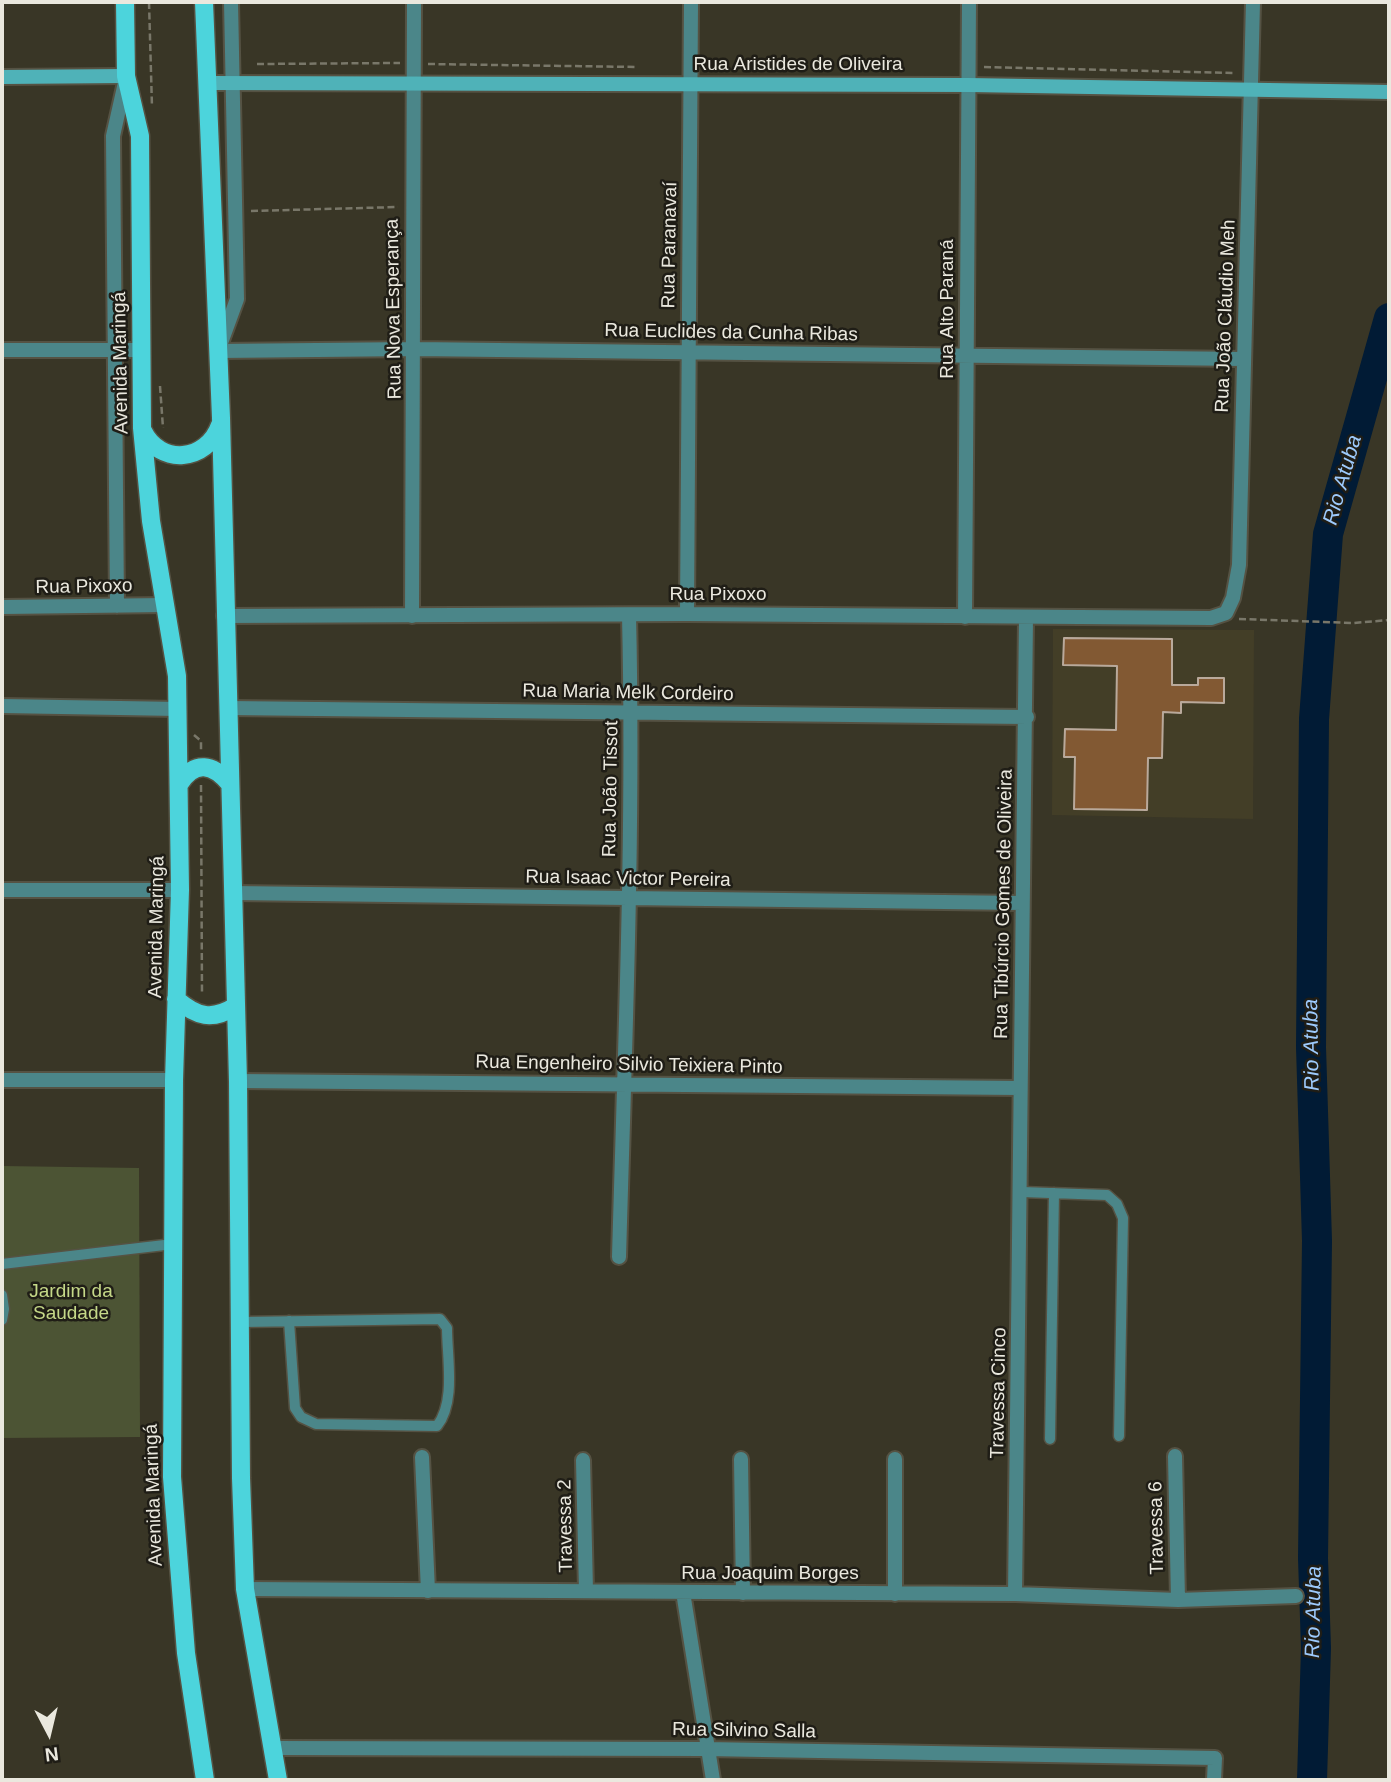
<!DOCTYPE html>
<meta charset="utf-8">
<style>
body{margin:0}
#map{position:relative;width:1391px;height:1782px;overflow:hidden;background:#393626;font-family:Helvetica,sans-serif}
canvas{display:block}
.frame{position:absolute;inset:0;border:4px solid #eae8de;pointer-events:none}
.north{position:absolute;left:14px;top:1698px;width:70px;height:70px;-webkit-text-stroke:5px #1f1d16;paint-order:stroke;rotate:173deg;font-size:19px;font-weight:700;line-height:28px;text-align:center;color:#eae8de}
.north::after{content:'';display:block;margin:auto;width:24px;height:32px;background:#eae8de;clip-path:polygon(50% 0,100% 100%,50% 72%,0 100%)}
</style>
<div id="map">
<canvas width="1391" height="1782"></canvas>
<div class="frame"></div>
<div class="north">N</div>
</div>
<script>
const g = document.querySelector('canvas').getContext('2d');
g.lineJoin = 'round';
function fill(path, color) { g.fillStyle = color; g.fill(path, 'evenodd'); }
function trace(path, color, width, dash) { g.strokeStyle = color; g.lineWidth = width; g.lineCap = dash ? 'butt' : 'round'; g.setLineDash(dash || []); g.stroke(path); }
function label(font, color, halo, rows, align = 'center') {
  g.font = font + ' Helvetica,sans-serif'; g.lineWidth = 5; g.setLineDash([]); g.textBaseline = 'middle'; g.strokeStyle = halo; g.fillStyle = color; for (const [text, x, y, turn = 0] of rows) {
    g.save(); g.translate(x, y); g.rotate((+turn || 0) * Math.PI / 180); g.textAlign = isNaN(turn) ? turn : align; if (halo) g.strokeText(text, 0, 0); g.fillText(text, 0, 0); g.restore();
  }
}
fill(new Path2D(`
 M1053 629 1254 630 1253 819 1052 815Z`), '#433e27');
fill(new Path2D(`
 M2 1166 139 1168 140 1437 2 1438Z`), '#4c5434');
trace(new Path2D(`
 M1312 1780 1316 1648 1313 1558 1317 1241 1311 1047 1314 719 1328 534 1389 318`), '#011b35', 30);
const building = new Path2D(`
 M1064 638 1172 639V685H1198V678H1224V703L1181 702V713L1163 712 1162 758H1148L1147 810 1074 809 1075 757H1064L1065 729 1116 730 1117 666 1063 665Z`);
fill(building, '#825933');
trace(building, '#b9a99b', 2);
const service = new Path2D(`
 M1022 1192 1107 1195 1117 1204 1123 1218 1119 1436
 M2 1264 173 1244
 M2 1295 4 1309 2 1320
 M242 1322 440 1319 447 1328C447 1358 456 1402 437 1426L316 1424 301 1417 295 1408 289 1321
 M1050 1439 1054 1193`);
const minor = new Path2D(`
 M231 2 237 299 218 351 415 349 1243 359
 M2 350H141
 M117 606 113 136 126 78
 M2 607 166 605
 M687 614 691 2
 M224 616 687 614 1211 618 1226 613 1233 598 1239 565 1253 2
 M412 616C414 411 413 206 414 2
 M965 617 969 2
 M2 706 178 709
 M228 708 1027 717
 M2 890H180
 M233 893 1022 903
 M2 1080H174
 M238 1081 1020 1088
 M619 1257C625 1043 634 829 629 615
 M1175 1456 1178 1600
 M422 1457 428 1591
 M741 1459 743 1593
 M583 1460 586 1591
 M245 1589 1015 1594 1178 1600 1296 1596
 M683 1592 713 1780
 M895 1594V1459
 M1015 1594 1026 617
 M273 1748 706 1749 1215 1758 1214 1780`);
const secondary = new Path2D(`
 M2 77 126 76
 M207 83 969 85 1389 92`);
const primary = new Path2D(`
 M125 2 126 76 140 136 142 428 151 521 177 676 180 890 174 1080 172 1477 186 1653 205 1780
 M204 2 221 418 238 1081 241 1478 245 1589 278 1780
 M143 431C160 466 207 462 220 425
 M180 783C195 760 213 764 229 783
 M176 999C197 1017 212 1021 236 1006`);
trace(service, '#555243', 13);
trace(minor, '#555243', 18);
trace(secondary, '#555243', 18);
trace(primary, '#555243', 21);
trace(new Path2D(`
 M149 2 152 107
 M257 64 400 63
 M428 64 638 67
 M984 67 1233 73
 M251 211 398 207
 M160 386 163 428
 M1239 619 1354 623 1389 620
 M194 735 201 741V750
 M201 785 202 995`), '#797769', 2.5, [7, 3.5]);
trace(service, '#4b8689', 10);
trace(minor, '#4b8689', 14);
trace(secondary, '#4fb2b8', 14);
trace(primary, '#4cd4dc', 18);
label('19px', '#eae8de', '#1f1d16', [
 ["Rua Aristides de Oliveira",798,65],
 ["Rua Paranavaí",670,245,-89],
 ["Rua Nova Esperança",394,309,-91],
 ["Rua Alto Paraná",948,309,-90],
 ["Rua João Cláudio Meh",1226,316,-88],
 ["Rua Euclides da Cunha Ribas",731,333,1],
 ["Avenida Maringá",121,363,-91],
 ["Rua Pixoxo",84,587,-1],
 ["Rua Pixoxo",718,595],
 ["Rua Maria Melk Cordeiro",628,693,1],
 ["Rua João Tissot",611,789,-89],
 ["Rua Isaac Victor Pereira",628,879,1],
 ["Rua Tibúrcio Gomes de Oliveira",1004,904,-89],
 ["Avenida Maringá",157,927,-89],
 ["Rua Engenheiro Silvio Teixiera Pinto",629,1065,1],
 ["Travessa Cinco",999,1393,-89],
 ["Avenida Maringá",154,1495,-92],
 ["Travessa 2",566,1526,-91],
 ["Travessa 6",1157,1528,-91],
 ["Rua Joaquim Borges",770,1574],
 ["Rua Silvino Salla",744,1731,1]
]);
label('19px', '#c5d888', '#1f1d16', [
 ["Jardim da",71,1292],
 ["Saudade",71,1314]
]);
label('italic 21px', '#9dcafc', '#1f1d16', [
 ["Rio Atuba",1343,480,-74],
 ["Rio Atuba",1312,1045,-91],
 ["Rio Atuba",1314,1612,-89]
]);
</script>
